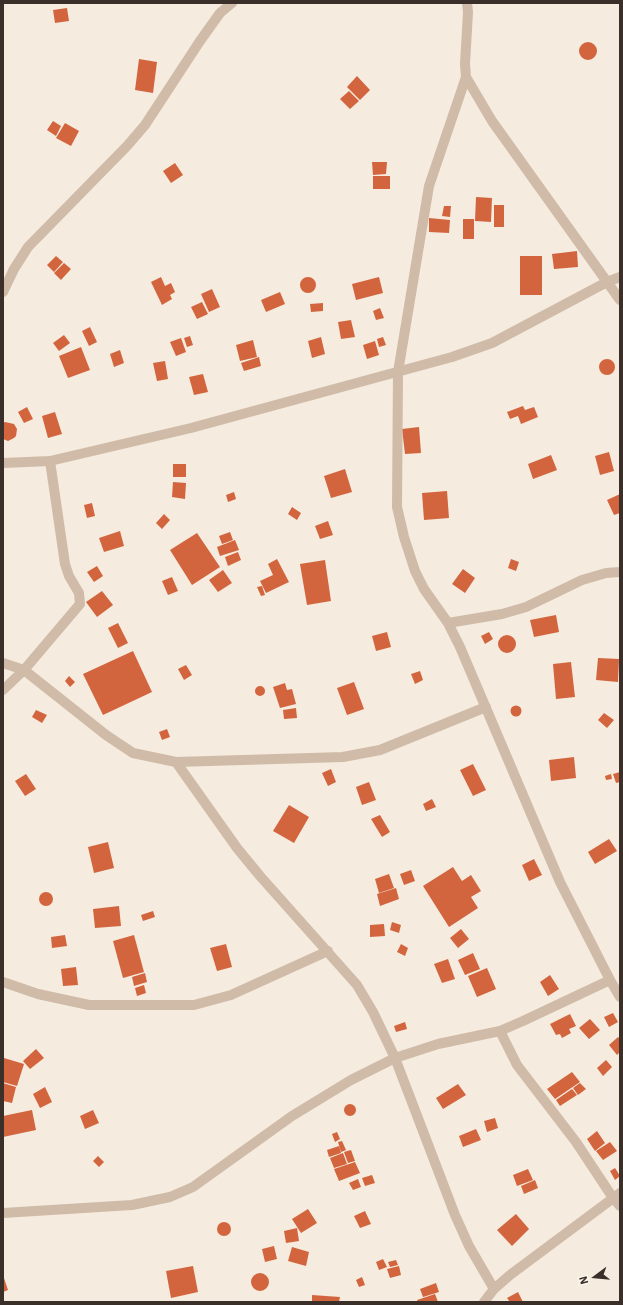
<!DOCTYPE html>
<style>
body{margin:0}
#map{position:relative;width:623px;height:1305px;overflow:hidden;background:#f5ebde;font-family:"IBM Plex Sans",sans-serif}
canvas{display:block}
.frame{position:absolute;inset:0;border:4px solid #3b2f29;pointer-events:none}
.north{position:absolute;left:575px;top:1257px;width:40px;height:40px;-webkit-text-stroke:3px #fcf5eb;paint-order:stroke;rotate:254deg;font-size:11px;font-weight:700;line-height:16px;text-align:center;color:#3b2f29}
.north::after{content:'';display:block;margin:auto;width:14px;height:18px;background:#3b2f29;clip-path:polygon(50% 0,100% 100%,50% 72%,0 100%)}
</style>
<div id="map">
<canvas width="623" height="1305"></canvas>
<div class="frame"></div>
<div class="north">N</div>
</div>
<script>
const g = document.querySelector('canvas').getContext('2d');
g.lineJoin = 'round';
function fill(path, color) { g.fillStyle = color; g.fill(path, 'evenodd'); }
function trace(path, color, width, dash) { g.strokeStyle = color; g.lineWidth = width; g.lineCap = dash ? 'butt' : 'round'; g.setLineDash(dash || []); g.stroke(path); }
fill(new Path2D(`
 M67 8 69 21 55 23 53 10Z
 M579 51a9 9 0 1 1 18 0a9 9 0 1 1-18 0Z
 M139 59 157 62 153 93 135 90Z
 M357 76 370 90 360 100 347 87Z
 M349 91 359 101 350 109 340 99Z
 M53 121 61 126 56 136 47 130Z
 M65 123 79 131 71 146 56 138Z
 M372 162H387L386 174 373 175Z
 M175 163 183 175 171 183 163 171Z
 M373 176H390V189H373Z
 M476 197 492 198 491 222 475 221Z
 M494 205H504V227H494Z
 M444 206H451L450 217 442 216Z
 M429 218 450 220 449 233 429 232Z
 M463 219H474V239H463Z
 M577 251 578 267 554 269 552 254Z
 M56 256 63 262 54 272 47 265Z
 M520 256H542V295H520Z
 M64 263 71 269 61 280 54 273Z
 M161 277 165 286 171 283 175 292 170 295 172 299 162 305 151 282Z
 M379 277 383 293 356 300 352 284Z
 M300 285a8 8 0 1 1 16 0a8 8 0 1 1-16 0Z
 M212 289 220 307 209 312 201 294Z
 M280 292 285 304 266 312 261 300Z
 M202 302 208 314 197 319 191 307Z
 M323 303V311L311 312 310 304Z
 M380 308 384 318 376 320 373 311Z
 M351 320 355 337 341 339 338 322Z
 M90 327 97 342 89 346 82 331Z
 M64 335 70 343 59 351 53 343Z
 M190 336 193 345 187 347 184 338Z
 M321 337 325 354 312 358 308 341Z
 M383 337 386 345 379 347 377 339Z
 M181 338 186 352 176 356 170 342Z
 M253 340 257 357 240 361 236 345Z
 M375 341 379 355 367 359 363 345Z
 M81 347 90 370 68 378 59 356Z
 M120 350 124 363 114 367 110 354Z
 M259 357 261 366 244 371 241 363Z
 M599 367a8 8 0 1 1 16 0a8 8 0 1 1-16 0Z
 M165 361 168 379 157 381 153 363Z
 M203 374 208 392 194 395 189 377Z
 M523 406 525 410 534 407 538 417 521 424 518 416 510 419 507 412Z
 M27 407 33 419 24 423 18 412Z
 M55 412 62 434 48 438 42 416Z
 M5 422 14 424 17 429 16 436 14 438 8 441 3 439V423Z
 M419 427 421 453 405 454 402 429Z
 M609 452 614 471 600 475 595 456Z
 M551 455 557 470 533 479 528 464Z
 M173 464H186V477H173Z
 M345 469 352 492 331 498 324 476Z
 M173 482 186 483 185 499 172 497Z
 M447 491 449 518 424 520 422 493Z
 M234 492 236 499 228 502 226 495Z
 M620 494V513L614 515 607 500Z
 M92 503 95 516 87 518 84 505Z
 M292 507 301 513 297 520 288 514Z
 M164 514 170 520 162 529 156 523Z
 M328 521 333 535 320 539 315 526Z
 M120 531 124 546 104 552 99 538Z
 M230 532 233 540 222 544 219 536Z
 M197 533 220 567 192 585 170 550Z
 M235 540 239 550 220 556 217 547Z
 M238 552 241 560 228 566 225 557Z
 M277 559 289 582 266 593 260 581 273 575 268 564Z
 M511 559 519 562 516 571 508 568Z
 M325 560 331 601 307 605 300 564Z
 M97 566 103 576 94 582 87 572Z
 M463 569 475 578 465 593 452 584Z
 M223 570 232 583 218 592 209 580Z
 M172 577 178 591 168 595 162 581Z
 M262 586 265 595 261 596 257 587Z
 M102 591 113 605 97 617 86 602Z
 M556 615 559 632 534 637 530 620Z
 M118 623 128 643 118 648 108 628Z
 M387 632 391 647 376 651 372 636Z
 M489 632 493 639 485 644 481 636Z
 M498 644a9 9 0 1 1 18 0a9 9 0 1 1-18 0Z
 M133 651 152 692 103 715 83 674Z
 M598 658 619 659 618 682 596 680Z
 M571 662 575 697 556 699 553 664Z
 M186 665 192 675 184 680 178 669Z
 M420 671 423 680 415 684 411 674Z
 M69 676 75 682 70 687 65 681Z
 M354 682 364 709 347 715 337 688Z
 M285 683 287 690 292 689 296 704 280 708 273 687Z
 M255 691a5 5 0 1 1 10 0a5 5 0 1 1-10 0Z
 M510.5 711a5.5 5.5 0 1 1 11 0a5.5 5.5 0 1 1-11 0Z
 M296 708 297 718 284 719 283 710Z
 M36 710 47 715 42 723 32 717Z
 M604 713 614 720 607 728 598 720Z
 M167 729 170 737 162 740 159 732Z
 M574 757 576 778 551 781 549 760Z
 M473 764 486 790 473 796 460 770Z
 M331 769 336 782 328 786 322 773Z
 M620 772V782L616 783 613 774Z
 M26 774 36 789 25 796 15 781Z
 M611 774 612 779 606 780 605 776Z
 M369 782 376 800 362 805 356 787Z
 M432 799 436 807 426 811 423 804Z
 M289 805 309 817 294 843 273 831Z
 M380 815 390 832 382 837 371 819Z
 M609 839 617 851 595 864 588 852Z
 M108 842 114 868 94 873 88 847Z
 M534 859 542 875 529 881 522 865Z
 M453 867 462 881 471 875 481 891 471 897 478 908 449 927 423 886Z
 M411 870 415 881 404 885 400 874Z
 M389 874 394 888 379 893 375 879Z
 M396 888 399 899 380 906 377 894Z
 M39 899a7 7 0 1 1 14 0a7 7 0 1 1-14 0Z
 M119 906 121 926 95 928 93 909Z
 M153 911 155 917 143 921 141 915Z
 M392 922 401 925 399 933 390 930Z
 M384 924 385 936 370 937V925Z
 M461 929 469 939 458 948 450 938Z
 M65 935 67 946 52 948 51 937Z
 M134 935 144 972 123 978 113 941Z
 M226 944 232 967 217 971 210 948Z
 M401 944 408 948 405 956 397 952Z
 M473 953 480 969 465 975 458 960Z
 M448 959 455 979 442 983 434 964Z
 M76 967 78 985 63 986 61 969Z
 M487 968 496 989 477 997 468 976Z
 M145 973 147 982 134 986 132 977Z
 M550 975 559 989 548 996 540 982Z
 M144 985 146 993 137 996 135 988Z
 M613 1013 618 1022 609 1027 604 1017Z
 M570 1014 576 1026 569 1029 571 1033 562 1038 560 1034 556 1035 550 1024Z
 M590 1019 600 1030 589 1039 579 1028Z
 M405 1022 407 1029 396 1032 394 1026Z
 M618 1037 620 1039V1052L617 1055 609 1045Z
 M36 1049 44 1058 30 1069 23 1061Z
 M4 1058 24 1064 17 1086 3 1082Z
 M606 1060 612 1067 603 1076 597 1068Z
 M572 1072 580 1082 555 1099 547 1089Z
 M3 1083 16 1087 12 1103 3 1101Z
 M580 1083 586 1089 578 1095 573 1088Z
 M458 1084 466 1095 443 1109 436 1098Z
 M45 1087 52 1102 40 1108 33 1094Z
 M572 1089 577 1095 560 1106 556 1100Z
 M344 1110a6 6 0 1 1 12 0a6 6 0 1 1-12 0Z
 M32 1110 36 1130 3 1137V1116Z
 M93 1110 99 1123 85 1129 80 1116Z
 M495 1118 498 1128 487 1132 484 1121Z
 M476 1129 481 1140 463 1147 459 1136Z
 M597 1131 605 1143 595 1151 587 1139Z
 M337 1132 340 1139 335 1142 332 1134Z
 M342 1141 346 1150 341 1152 338 1142Z
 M610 1142 617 1151 603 1160 596 1151Z
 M339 1146 341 1153 329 1157 327 1150Z
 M351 1150 355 1161 348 1163 344 1152Z
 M343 1153 347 1164 334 1168 330 1158Z
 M98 1156 104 1162 99 1167 93 1161Z
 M355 1162 360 1173 339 1181 334 1169Z
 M615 1168 620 1176 615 1180 610 1171Z
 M528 1169 533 1180 517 1186 513 1175Z
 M372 1175 375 1183 365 1186 362 1178Z
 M358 1179 361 1187 353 1190 349 1183Z
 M535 1180 538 1188 524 1194 521 1186Z
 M308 1209 317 1223 301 1233 292 1219Z
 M365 1211 371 1224 360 1228 354 1216Z
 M516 1214 529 1229 512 1246 497 1230Z
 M217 1229a7 7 0 1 1 14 0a7 7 0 1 1-14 0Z
 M297 1228 299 1241 286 1243 284 1231Z
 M274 1246 277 1259 265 1262 262 1249Z
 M292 1247 309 1252 306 1266 288 1261Z
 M383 1259 387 1267 379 1270 376 1262Z
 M396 1260 398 1265 390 1267 388 1262Z
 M193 1266 198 1292 171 1298 166 1271Z
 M399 1266 401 1275 390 1278 387 1269Z
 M251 1282a9 9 0 1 1 18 0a9 9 0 1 1-18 0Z
 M3 1275 8 1290 3 1292Z
 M362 1277 365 1285 359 1287 356 1280Z
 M436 1283 439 1292 423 1297 420 1289Z
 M518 1292 523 1302H510L507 1298Z
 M435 1294 438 1302H418L417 1300Z
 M312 1295 340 1297 339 1302H312Z`), '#d3653e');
trace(new Path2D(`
 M467 3 468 12 465 64 466 77 492 121 620 300
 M466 77 429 186 398 372 397 507 404 537 415 571 424 589 448 623 460 647 560 882 610 980 620 997
 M3 292 14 269 28 247 127 146 145 125 200 41 220 13 232 3
 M3 463 50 461 191 428 452 357 492 343 607 282 620 277
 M448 623 502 614 526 607 582 580 606 573 620 572
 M3 663 24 670 106 735 133 753 176 762 343 757 380 750 486 707
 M3 690 24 670 80 604 79 593 69 576 65 564 50 461
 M176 762 237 848 260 876 357 985 373 1012 395 1058 455 1215 469 1246 494 1289
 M3 982 38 994 89 1005H194L231 995 328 951
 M500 1031 517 1065 576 1142 613 1198 620 1206
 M3 1213 132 1205 170 1197 193 1187 292 1116 351 1080 395 1058 438 1044 500 1031 523 1021 610 980
 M484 1302 494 1289 510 1275 620 1193`), '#cfbba8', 10);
</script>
